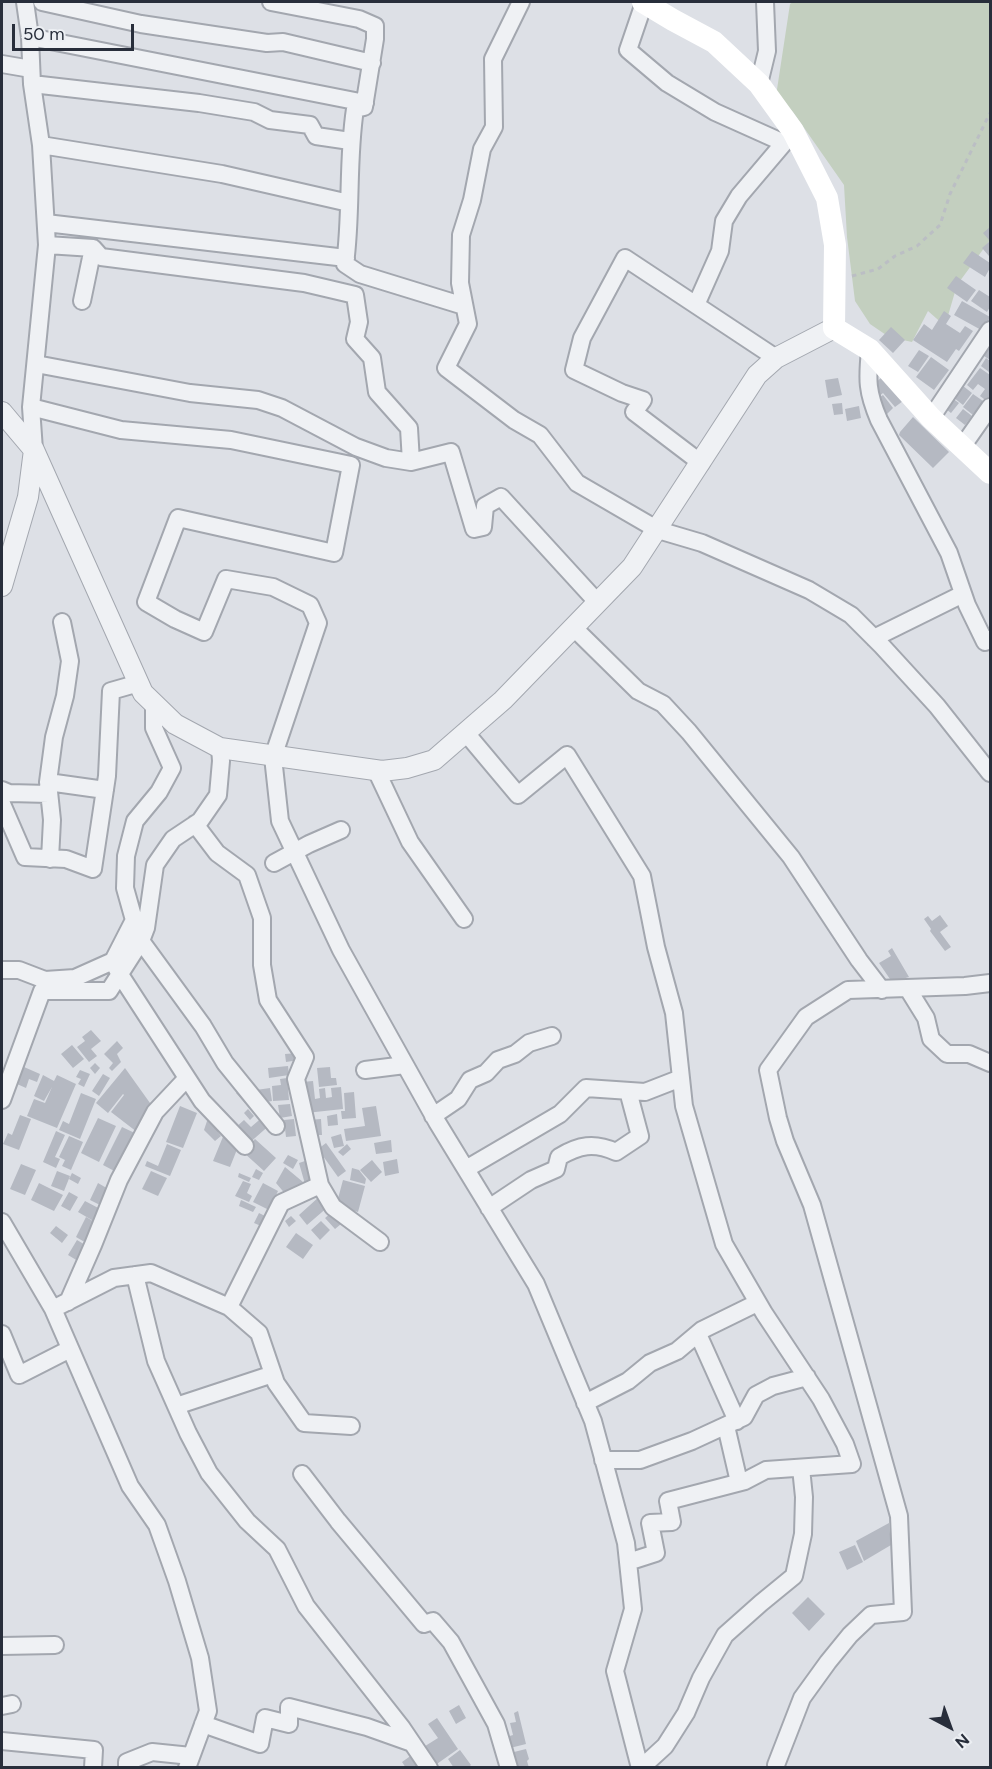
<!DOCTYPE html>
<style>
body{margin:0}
#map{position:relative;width:992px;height:1769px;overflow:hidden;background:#dde0e6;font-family:Figtree,sans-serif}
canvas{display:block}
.frame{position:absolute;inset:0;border:3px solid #282e3b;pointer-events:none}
.north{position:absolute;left:920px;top:1697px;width:60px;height:60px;-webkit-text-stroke:4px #eceff3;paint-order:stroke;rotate:139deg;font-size:16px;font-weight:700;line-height:24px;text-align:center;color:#282e3b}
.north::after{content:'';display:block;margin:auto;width:21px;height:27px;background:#282e3b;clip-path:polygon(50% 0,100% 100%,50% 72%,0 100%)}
.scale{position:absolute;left:12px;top:24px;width:122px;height:27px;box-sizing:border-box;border:3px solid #282e3b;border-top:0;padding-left:8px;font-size:18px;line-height:21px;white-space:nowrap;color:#282e3b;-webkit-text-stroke:4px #eceff3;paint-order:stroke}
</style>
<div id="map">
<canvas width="992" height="1769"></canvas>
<div class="frame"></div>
<div class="north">N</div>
<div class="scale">50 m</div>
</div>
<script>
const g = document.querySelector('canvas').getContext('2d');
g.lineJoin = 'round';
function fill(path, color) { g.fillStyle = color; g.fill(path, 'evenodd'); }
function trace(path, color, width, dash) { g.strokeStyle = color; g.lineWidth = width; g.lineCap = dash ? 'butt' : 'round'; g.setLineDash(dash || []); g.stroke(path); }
fill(new Path2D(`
 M793 2H990V240L957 285 945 326 928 311 912 342 889 337 870 324 855 301 847 237 844 185 793 112 776 96 790 4Z`), '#c3cfbf');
fill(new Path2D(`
 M990 227V255L989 256 982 248 990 241 983 233Z
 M972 251 990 263V268L985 277 963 263Z
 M956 276 976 290 967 302 947 288Z
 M979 290 990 297V307L987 312 971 301Z
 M962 301 990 317 983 331 954 315Z
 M944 311 951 316 946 324 960 333 965 326 973 331 959 351 956 349 947 362 913 340 924 324 932 330Z
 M891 327 905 340 893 353 879 340Z
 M990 334V360L978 352Z
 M919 350 929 356 918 372 908 366Z
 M931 357 949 370 934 390 916 377Z
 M986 358 990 361 989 372 981 366Z
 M980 368 990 375V399L988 402 980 396 985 389 978 384 973 390 967 385Z
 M882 377 903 401 895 407 883 393 877 398 874 384Z
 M838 378 842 395 828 398 825 380Z
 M958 382 972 393 963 405 949 394Z
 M973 394 983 401 973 415 963 407Z
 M883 395 893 408 883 418 877 399Z
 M949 396 959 403 951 413 942 406Z
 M842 403 843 414 834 415 832 404Z
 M859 406 861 418 847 421 845 409Z
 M963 409 972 416 965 425 956 418Z
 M913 417 949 452 933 468 899 435 900 432Z
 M940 915 948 926 940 932 951 947 945 951 930 931 931 929 924 919 928 916 932 921Z
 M892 948 909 977 892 982 879 963 891 956 888 951Z
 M91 1030 101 1041 91 1049 97 1056 89 1062 77 1047 85 1041 82 1037Z
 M117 1041 123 1048 117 1054 121 1062 112 1071 109 1068 113 1063 104 1054Z
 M72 1045 84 1059 73 1068 61 1054Z
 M298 1053 299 1060 286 1062 285 1054Z
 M95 1063 100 1068 95 1074 90 1068Z
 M288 1066 289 1075 269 1078 268 1068Z
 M24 1067 40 1074 37 1082 29 1079 26 1088 17 1084Z
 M330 1067 331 1078H336L337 1085 319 1087 317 1068Z
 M125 1068 155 1110 137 1132 111 1112 124 1095 123 1094 108 1113 96 1103Z
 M80 1070 90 1074 84 1087 78 1084 81 1079 76 1077Z
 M103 1074 110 1078 99 1096 92 1091Z
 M43 1075 54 1081 57 1075 76 1084 57 1128 27 1116 34 1099 45 1103 52 1087 44 1101 34 1096Z
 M287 1078 289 1100 273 1101 272 1086 281 1085 280 1079Z
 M313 1081 315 1099 320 1098 319 1089 325 1088 326 1098 332 1097 331 1088 341 1087 343 1109 306 1113 302 1082Z
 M270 1088 272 1101 267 1102 257 1095 256 1090Z
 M241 1089 262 1112 257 1117 236 1093Z
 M354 1092 356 1118 342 1119 341 1111H345L344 1093Z
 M81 1093 96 1099 80 1139 59 1130 63 1121 69 1124Z
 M290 1104 292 1116 280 1118 278 1105Z
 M180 1106 197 1113 183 1148 166 1142Z
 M376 1106 381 1136 346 1141 344 1129 365 1126 362 1108Z
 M248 1109 254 1116 250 1120 244 1113Z
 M210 1112 224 1126 218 1132 221 1136 215 1141 204 1130Z
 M337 1114 338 1125 328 1126 327 1116Z
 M20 1115 31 1119 19 1150 3 1144 8 1133 12 1135Z
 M265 1115 272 1123 247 1145 234 1129 244 1120 251 1127Z
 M98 1118 116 1126 99 1162 81 1153Z
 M294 1119 296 1136 286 1137 284 1120Z
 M321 1119 322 1135H317L316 1129 309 1130V1120Z
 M122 1127 139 1135 120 1174 103 1165Z
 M227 1127 240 1142 230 1167 213 1161Z
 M56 1131 65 1135 55 1157 60 1159 56 1168 43 1162Z
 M341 1134 344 1146 334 1148 331 1137Z
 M69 1136 83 1142 71 1170 62 1166 65 1160 59 1157Z
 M255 1139 276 1158 264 1171 243 1152Z
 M391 1140 392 1152 376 1154 374 1143Z
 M326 1143 346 1171 338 1177 318 1149Z
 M167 1144 181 1150 170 1176 145 1166 147 1161 158 1166Z
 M347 1144 351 1149 343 1156 338 1152Z
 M288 1155 298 1160 293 1169 283 1163Z
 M311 1159 317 1180 305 1184 299 1163Z
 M397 1159 399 1173 385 1176 383 1162Z
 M372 1160 382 1172 371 1182 360 1170Z
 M21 1164 36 1170 25 1195 10 1189Z
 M285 1167 303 1182 287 1196 276 1183Z
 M352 1168 359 1170 366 1179 365 1184 350 1180Z
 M256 1169 263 1173 259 1180 252 1177Z
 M57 1171 70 1176 64 1191 51 1186Z
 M151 1171 167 1178 158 1196 142 1189Z
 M72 1173 81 1178 78 1184 69 1179Z
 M239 1173 251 1178 249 1182 238 1177Z
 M343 1180 365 1186 358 1212 336 1206Z
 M243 1181 251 1184 247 1193 252 1196 249 1202 235 1196Z
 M39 1183 63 1195 54 1211 31 1200Z
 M98 1183 110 1190 102 1206 90 1200Z
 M263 1183 278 1191 269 1210 253 1202Z
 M69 1192 78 1197 70 1211 61 1206Z
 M320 1196 329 1206 307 1225 299 1215Z
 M241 1200 256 1207 253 1212 239 1206Z
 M85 1201 104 1211 97 1223 78 1212Z
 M259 1213 265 1216 261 1226 254 1223Z
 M331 1213 341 1224 335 1229 325 1218Z
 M291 1216 296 1221 289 1227 285 1221Z
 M86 1217 98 1224 88 1244 76 1237Z
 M321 1221 330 1230 320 1240 311 1230Z
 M56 1226 68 1235 62 1243 50 1233Z
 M296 1233 313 1245 303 1259 286 1247Z
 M77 1240 87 1246 78 1261 68 1255Z
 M889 1523 891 1545 864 1561 856 1541Z
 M855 1545 863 1562 847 1570 839 1552Z
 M808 1597 825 1614 809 1631 792 1613Z
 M459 1705 466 1718 456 1724 449 1711Z
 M518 1711 526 1744 506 1749 503 1738 513 1735 510 1723 516 1722 514 1713Z
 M437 1718 458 1749 434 1766 422 1748 438 1738 428 1724Z
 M526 1749 529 1759 527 1761 529 1768 514 1766 510 1753Z
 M460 1750 471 1765 468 1768H454L448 1759Z
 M416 1752 424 1762 416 1768H406L402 1762Z`), '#b5b9c2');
const minor = new Path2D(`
 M25 2 30 37 32 84 41 145 47 245 31 407 34 450
 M42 2 141 24 267 43 283 42 372 63
 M271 2 359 19 375 26V39L364 107 355 109C347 161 352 212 345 264L360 274 464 306
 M521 2 493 59 494 127 482 149 472 200 461 235 460 283 468 324 446 368 514 420 540 435 577 483 658 530 702 543 809 590 851 615 882 646 937 706 990 773
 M644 3 628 50 667 83 715 112 784 143
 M30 37 365 103
 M2 64 31 69
 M32 84 199 103 254 112 270 120 310 125 316 136 350 141
 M759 84 767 51 765 2
 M41 145 222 174 349 203
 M46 223 346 258
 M47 245 93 248 101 257 304 283 355 295 359 322 355 339 372 358 377 392 409 428 411 462
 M82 301 93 248
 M696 305 720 251 724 221 739 196 789 137
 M870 350C867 380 867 392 879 420L949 553 967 605 985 642 990 639
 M36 364 190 393 258 400 282 408 356 447 386 458 411 462 451 452 474 529 483 527 485 506 501 497 598 603
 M31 407 121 430 231 440 351 465 334 553 178 518 146 602 175 619 204 632 226 579 273 587 310 605 318 623 273 757 280 821 341 950 437 1122 536 1284 593 1421 626 1543 633 1609 615 1671 640 1768
 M931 418 990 330
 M962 447 990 407
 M701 463 634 412 643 400 622 393 574 370 582 338 625 258 776 358
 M574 628 638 691 663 704 689 732 791 857 859 960 882 990
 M874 638 963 594
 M154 705V728L172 768 159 792 135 821 126 856 125 888 134 920 113 961 119 973 202 1101 245 1146
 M466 733 518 795 567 755 642 876 656 947 674 1013 684 1106 724 1244 764 1313 821 1399 845 1444 852 1464 766 1470 745 1481 668 1501 672 1522 650 1523 656 1553 628 1562
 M376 770 410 842 464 919
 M48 782 105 790
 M2 790 9 793 49 794
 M2 804 25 857 66 859 93 869 107 776 111 691 139 683
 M195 824 217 853 247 875 262 918V965L268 1000 305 1057 296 1079 320 1185 333 1207 380 1242
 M50 859 52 820 48 782 54 737 65 696 70 661 62 622
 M274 863 309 844 341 830
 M141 941 203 1026 225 1063 276 1126
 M2 970H19L45 980 75 978 113 961
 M908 989 926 1018 931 1039 947 1054H969L990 1063
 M365 1070 405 1065
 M2 1100 42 991H109L141 941 146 928 155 865 173 839 200 821 218 795 221 761 220 748
 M433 1116 458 1099 470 1080 486 1073 498 1060 515 1054 529 1043 552 1036
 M466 1169 560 1114 586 1088 645 1092 681 1078
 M489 1208 531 1180 556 1169 559 1157C579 1145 594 1142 616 1152L640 1136 628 1091
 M2 1222 53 1309 130 1486 157 1525 177 1581 200 1658 208 1711 187 1768
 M135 1275 156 1361 188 1433 209 1473 247 1521 277 1549 306 1606 402 1728 429 1768
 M68 1302 93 1245 119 1180 155 1112 187 1078
 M229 1307 281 1203 320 1185
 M53 1309 114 1278 151 1273 229 1307 259 1333 276 1383 304 1423 351 1426
 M2 1334 19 1375 70 1349
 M698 1334 737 1421
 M585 1403 628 1381 650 1363 677 1351 702 1330 757 1303
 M176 1406 273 1374
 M726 1426 739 1482
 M603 1460H640L692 1441 744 1417 756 1395 773 1386 807 1377
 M302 1474 338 1521 424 1624 433 1621 451 1642 496 1724 509 1768
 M2 1646 55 1645
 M2 1706 12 1704
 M203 1724 260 1744 265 1718 289 1724V1707L367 1727 412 1743
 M2 1741 94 1750 93 1768
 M776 1765 802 1698 828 1662 850 1635 871 1615 903 1612 899 1516 812 1205 785 1141 778 1118 768 1070 806 1017 848 990 965 986 990 983
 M127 1768V1762L152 1752 191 1756
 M641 1768 665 1746 686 1713 701 1678 725 1635 761 1603 794 1576 803 1534 804 1497 801 1468`);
const tertiary = new Path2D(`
 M2 412 34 450 143 693 175 724 220 748 382 771 407 768 434 760 503 700 632 567 757 375 776 358 834 328
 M2 586 28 497 34 450`);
trace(minor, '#a3a7af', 20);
trace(tertiary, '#a3a7af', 22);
trace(new Path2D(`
 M852 276 878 269 895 256 917 246 940 225 950 194 990 113`), '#bbbec4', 3, [4.5, 4.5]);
trace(minor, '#eff1f4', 16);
trace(tertiary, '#eff1f4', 20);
trace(new Path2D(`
 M643 2 673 20 714 42 759 84 793 131 827 198 835 245 834 328 870 350 931 418 990 473`), '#fff', 22);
</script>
